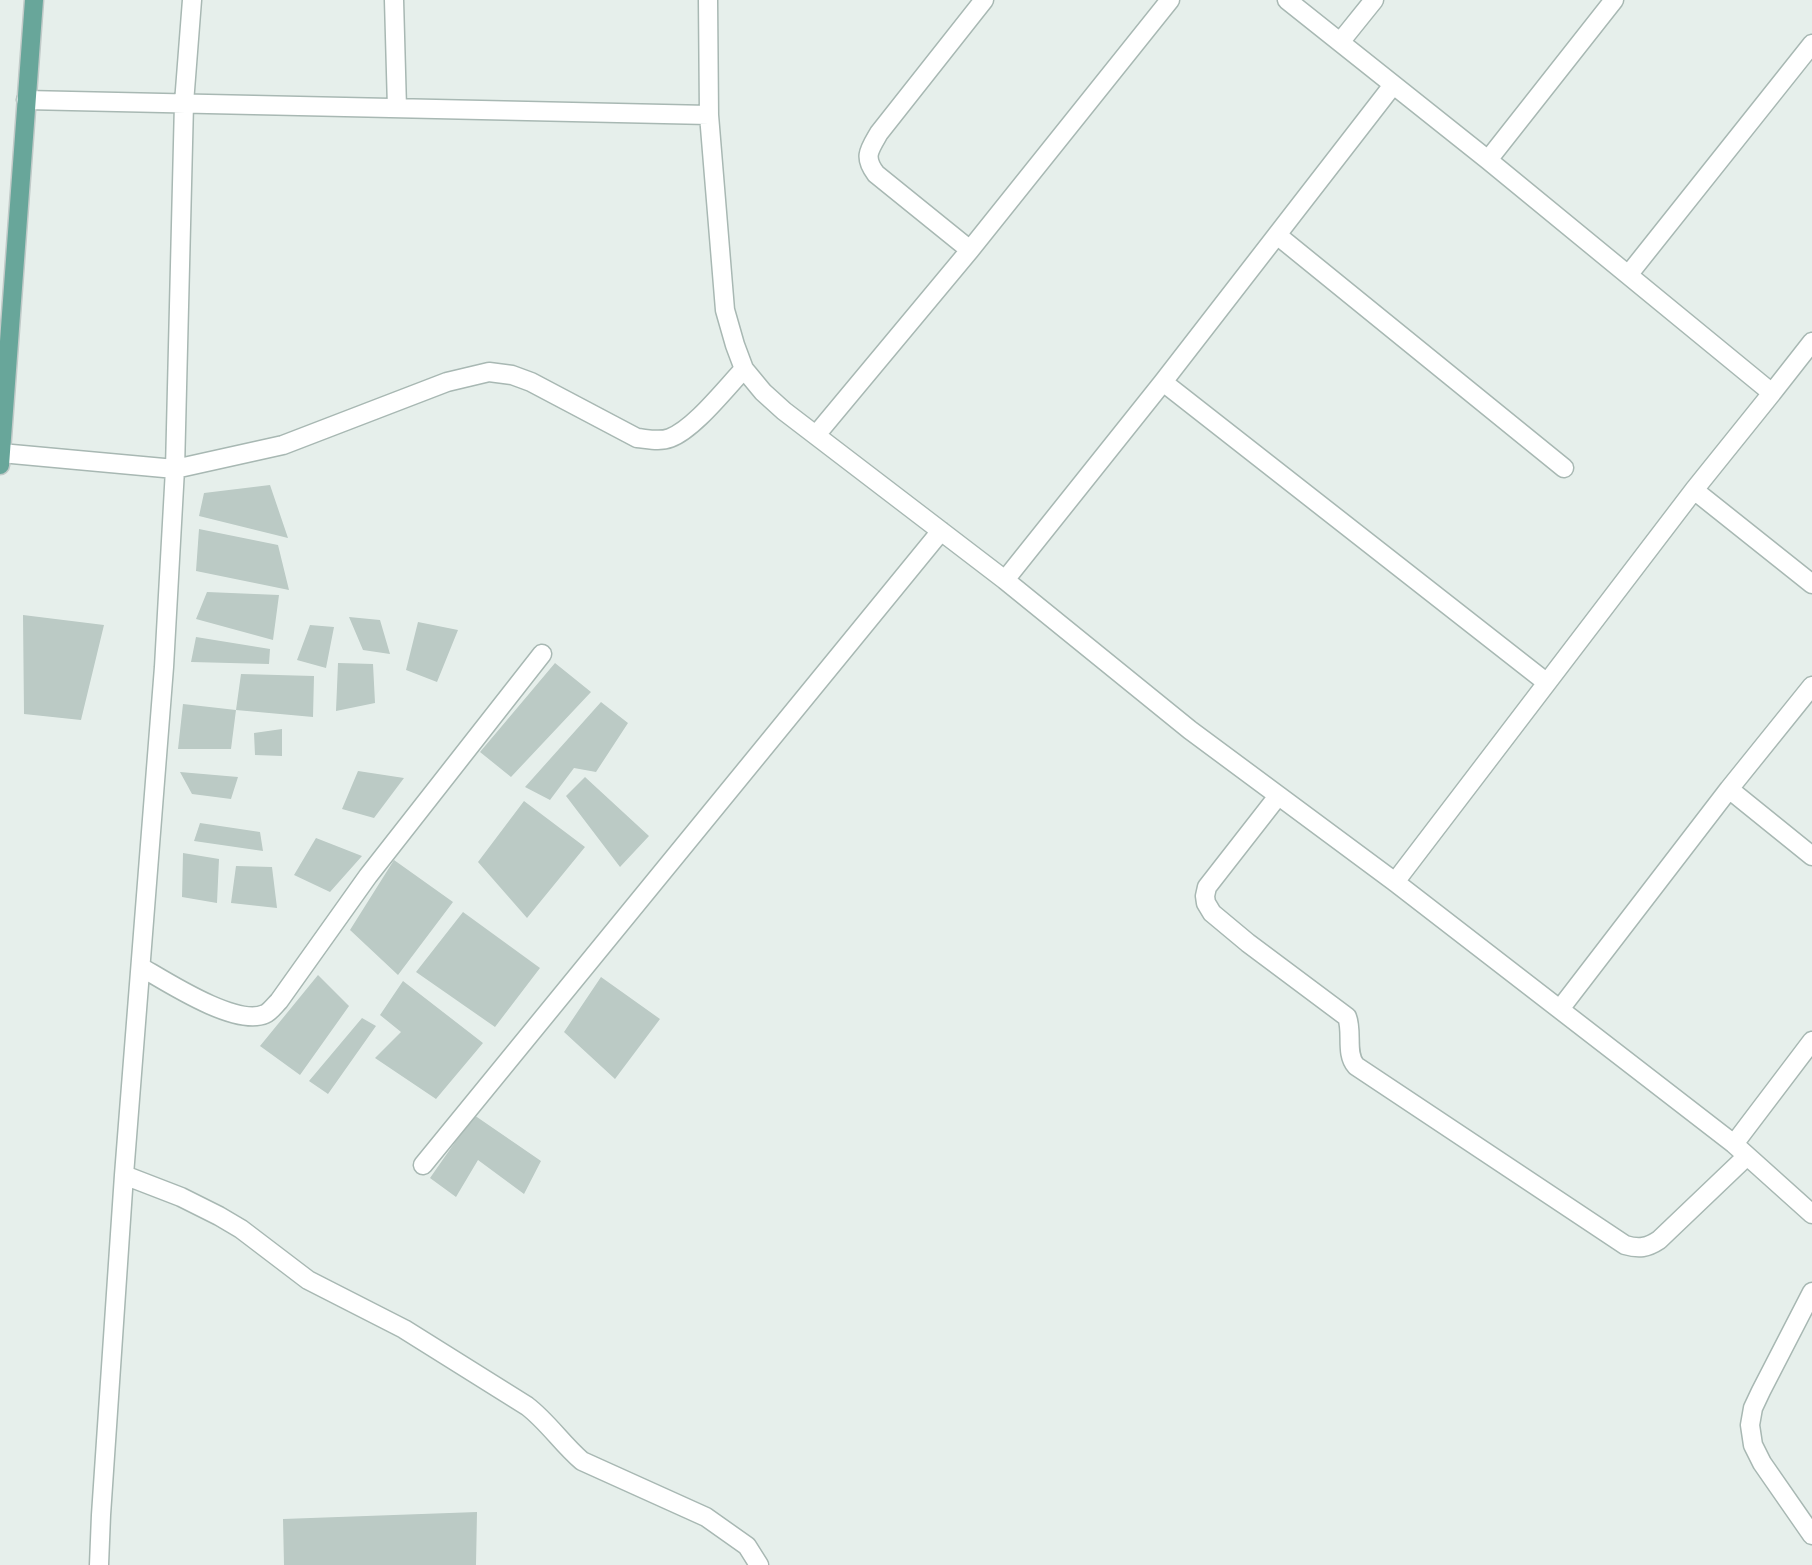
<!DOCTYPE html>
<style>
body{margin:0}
canvas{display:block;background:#e6efeb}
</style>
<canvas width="1812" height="1565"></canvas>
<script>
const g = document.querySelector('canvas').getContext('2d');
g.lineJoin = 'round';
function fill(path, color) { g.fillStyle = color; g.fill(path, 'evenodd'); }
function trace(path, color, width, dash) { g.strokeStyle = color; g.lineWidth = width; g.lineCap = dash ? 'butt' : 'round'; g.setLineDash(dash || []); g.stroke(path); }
fill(new Path2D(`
 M270 485 288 538 199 516 204 493Z
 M199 529 278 545 289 590 196 571Z
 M207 592 279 595 273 640 196 619Z
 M23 615 104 625 81 720 24 714Z
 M349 617 380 620 390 654 363 650Z
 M418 622 458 630 437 682 406 670Z
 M310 625 334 627 326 668 297 660Z
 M196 637 270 649 269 664 191 662Z
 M338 663 373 664 375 703 336 711Z
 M555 663 591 692 511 777 480 752Z
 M241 674 314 676 313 717 236 710 231 749H178L183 704 236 710Z
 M601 702 628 723 596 772 574 768 550 800 525 787Z
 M282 729V756L255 755 254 733Z
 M358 771 404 778 374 818 342 809Z
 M180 772 238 777 231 799 192 794Z
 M585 777 649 836 620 867 566 796Z
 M524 801 585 847 527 918 478 862Z
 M200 823 260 832 263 851 194 841Z
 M316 838 362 856 330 892 294 875Z
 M183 853 219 859 217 903 182 897Z
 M394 860 453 902 398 975 350 930Z
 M236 866 272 867 277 908 231 903Z
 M463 912 540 968 495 1027 416 972Z
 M318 975 349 1006 300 1075 260 1046Z
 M601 977 660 1019 615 1079 564 1032Z
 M403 981 483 1043 436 1099 375 1058 401 1032 380 1015Z
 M362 1018 376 1026 328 1094 309 1081Z
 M474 1115 541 1161 524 1194 478 1160 456 1197 430 1178Z
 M477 1512 476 1565H284L283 1519Z`), '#bbcac5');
const minor = new Path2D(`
 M394 0 397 108
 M708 0 709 115 725 310 735 345 744 369 763 392 784 411 1005 580 1190 730 1395 882 1734 1144 1812 1214
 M1287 0 1488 160 1772 393 1694 490 1395 882
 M1341 41 1374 0
 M26 100 709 115
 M1488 160 1614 0
 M1277 235 1564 468
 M970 250 876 174C863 157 869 150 879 133L984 0
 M1629 274 1812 44
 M1163 382 1546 682
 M1772 393 1812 342
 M816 435 970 250 1170 0
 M1 453 175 469 283 445 447 382 489 372 512 375 531 382 637 438C648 439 660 442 670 438 694 429 725 389 744 369
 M1694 490 1812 584
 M1005 580 1163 382 1393 85
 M1729 789 1812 856
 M1278 796 1207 887 1205 896 1206 903 1212 913 1248 943 1347 1017C1353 1032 1345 1054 1356 1066L1625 1245C1639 1249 1647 1248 1659 1240L1747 1156
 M141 967C167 982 236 1027 265 1014 270 1012 275 1005 279 1001L368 876 542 654
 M1560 1009 1729 789 1812 686
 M1734 1144 1812 1041
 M423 1165 941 531
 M124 1175 181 1197 219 1216 241 1229 308 1280 404 1329 527 1406C548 1422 562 1444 582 1461L706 1517 747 1546 759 1565
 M1812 1292 1761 1391 1753 1408 1750 1425 1753 1445 1762 1463 1812 1535
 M99 1565 101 1515 124 1175 164 667 175 469 184 103 192 0`);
const major = new Path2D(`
 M0 465 34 0`);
trace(minor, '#a8b8b3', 21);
trace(major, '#c1cac8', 21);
trace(minor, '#fff', 18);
trace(major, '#68a69a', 18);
</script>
